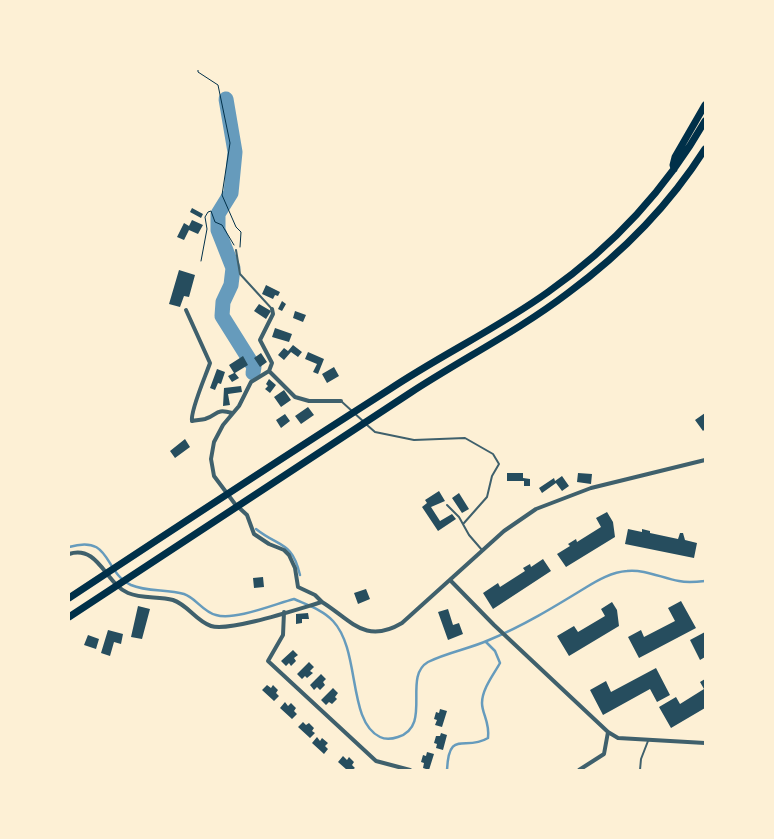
<!DOCTYPE html>
<style>
body{margin:0}
#map{position:relative;width:774px;height:839px;overflow:hidden;background:#fdf0d5;font-family:"Varela Round",sans-serif}
canvas{display:block}
.frame{position:absolute;inset:0;border:70px solid #fdf0d5;pointer-events:none}
</style>
<div id="map">
<canvas width="774" height="839"></canvas>
<div class="frame"></div>
</div>
<script>
const g = document.querySelector('canvas').getContext('2d');
g.lineJoin = 'round';
function trace(path, color, width, dash) { g.strokeStyle = color; g.lineWidth = width; g.lineCap = dash ? 'butt' : 'round'; g.setLineDash(dash || []); g.stroke(path); }
function fill(path, color) { g.fillStyle = color; g.fill(path, 'evenodd'); }
trace(new Path2D(`
 M256 529C280 548 292 541 300 575
 M69 547C112 534 103 572 131 585 147 592 167 589 184 594 196 598 203 612 216 615 234 621 275 604 294 599 307 605 323 610 333 621 361 651 347 721 380 737 386 740 392 739 398 737 433 726 402 677 428 662 448 652 469 649 489 640 523 626 554 607 585 588 598 580 612 572 627 571 644 569 662 578 679 581 687 583 697 582 705 581
 M447 770C449 728 465 752 488 738 490 722 482 714 482 703 482 689 494 674 500 663L495 651 486 642`), '#669bbc', 2.5);
trace(new Path2D(`
 M226 99 235 152 231 193 218 214V230L233 268 231 285 223 302 222 316 254 367 253 373`), '#669bbc', 15);
fill(new Path2D(`
 M192 208 203 214 201 218 190 212Z
 M192 220 203 225 198 234 189 230 184 240 177 237 184 223 189 226Z
 M179 270 195 275 189 297 184 296 180 307 169 304Z
 M266 285 280 292 278 296 275 295 273 299 262 294Z
 M282 301 286 304 282 311 278 309Z
 M259 304 271 311 266 319 254 311Z
 M295 311 306 315 303 322 293 318Z
 M275 328 292 334 289 342 272 337Z
 M293 345 302 352 298 357 291 352 284 360 278 355 284 348 288 351Z
 M308 352 324 359 318 374 313 372 317 364 305 359Z
 M261 353 267 362 260 367 254 358Z
 M243 356 248 365 235 373 239 378 232 382 228 376 234 373 229 365Z
 M334 367 339 376 327 383 322 374Z
 M217 369 225 372 221 384 218 383 215 390 210 388Z
 M269 379 276 385 270 393 265 389 268 386 266 384Z
 M241 386 242 392 228 394 230 405 223 406 224 388Z
 M284 390 291 400 281 407 274 397Z
 M308 407 314 415 301 424 295 416Z
 M705 413V429L703 431 695 420Z
 M285 414 290 421 281 428 276 420Z
 M185 439 190 447 175 458 170 451Z
 M507 473H523V478L530 479V486H524V481H507Z
 M578 473 592 474 591 484 577 482Z
 M562 476 569 486 562 491 556 483 542 493 539 488 554 478 555 481Z
 M439 491 445 501 431 507 440 521 452 514 456 519 438 531 422 507 427 503 425 500Z
 M459 493 469 509 462 513 452 498Z
 M607 512 613 522 615 537 566 567 557 554 570 546 568 544 576 539 577 542 601 527 596 518Z
 M628 529 642 532V529L650 531V533L678 539 680 533H683L685 540 697 543 694 558 625 544Z
 M543 559 551 571 493 609 483 593 498 583 500 587 525 571 523 568 530 564 531 567Z
 M263 577 264 587 254 588 253 578Z
 M366 589 370 599 358 604 354 593Z
 M681 601 696 628 639 658 628 637 641 630 644 637 675 621 668 608Z
 M612 602 617 610 619 626 569 656 557 636 574 626 578 632 605 616 601 609Z
 M138 606 150 609 142 639 131 637Z
 M448 609 453 625 459 623 463 634 448 640 438 612Z
 M308 613 309 619H302V623L296 624V614Z
 M108 630 123 634 121 644 114 642 110 656 101 653Z
 M705 632V657L700 660 690 640Z
 M88 635 99 639 96 649 84 645Z
 M293 650 298 655 294 658 296 661 291 666 289 663 286 666 281 661Z
 M309 662 314 667 310 671 313 673 307 678 305 676 302 679 297 674Z
 M656 668 670 695 657 702 650 689 603 715 590 690 606 681 611 692Z
 M321 674 326 679 323 682 325 685 320 690 317 687 314 690 310 685Z
 M705 679V708L671 728 659 707 676 697 680 704 704 689 700 682Z
 M267 685 271 688 273 685 278 690 276 693 279 696 274 701 262 690Z
 M333 688 338 693 335 697 337 699 332 704 329 702 326 705 321 700Z
 M285 702 288 706 291 703 296 708 294 711 297 714 292 719 280 708Z
 M440 709 447 711 442 727 435 725 437 720 434 719 436 712 439 713Z
 M303 722 306 725 309 723 314 728 312 731 315 733 310 738 298 727Z
 M441 733 447 735 443 750 436 748 437 744 434 743 436 736H440Z
 M317 737 320 741 322 738 328 743 325 746 328 749 324 754 312 743Z
 M427 752 434 754 429 770 423 768 424 763 421 762 423 755 426 756Z
 M343 756 347 760 349 757 354 762 352 765 355 768 352 770H347L338 762Z`), '#264d5e');
trace(new Path2D(`
 M198 69V72L218 85 230 143 222 195 236 227 241 232 240 247
 M201 261 207 229 205 217 208 212 211 211 215 222 222 225 234 245`), '#003049', 1);
trace(new Path2D(`
 M236 250 240 274 272 309
 M341 401 364 422
 M367 425 375 432 414 440 465 438 493 454 499 464 492 476 487 497 464 523
 M447 505 459 517 469 535 482 550
 M640 770 641 759 648 741`), '#3f606c', 2);
trace(new Path2D(`
 M272 309 273 314 260 340 272 363 269 371 251 382 239 406 223 425 214 442 211 459 214 476 235 504 247 515 254 534 269 544 284 550 289 555 295 568 298 587 315 595 322 602
 M186 310 210 363C206 375 190 411 192 421 196 420 201 420 205 419 218 415 215 408 232 413
 M269 371 295 397 309 401H341
 M69 554C98 544 106 584 128 593 142 599 159 596 173 600 188 605 196 621 211 626 230 632 301 608 322 602 351 620 365 645 402 623L504 531 536 509 591 488 705 460
 M450 580 494 625 608 732 618 738 705 743
 M284 612 283 635 268 661 376 761 410 770
 M579 770 604 754 608 732`), '#3f606c', 4);
trace(new Path2D(`
 M674 169 673 165 675 157 705 105
 M69 598C175 528 282 458 390 389 441 355 498 328 548 292 612 247 666 189 705 121
 M69 617C182 542 296 468 410 393 462 359 518 331 568 293 621 254 670 204 705 149`), '#003049', 7);
</script>
